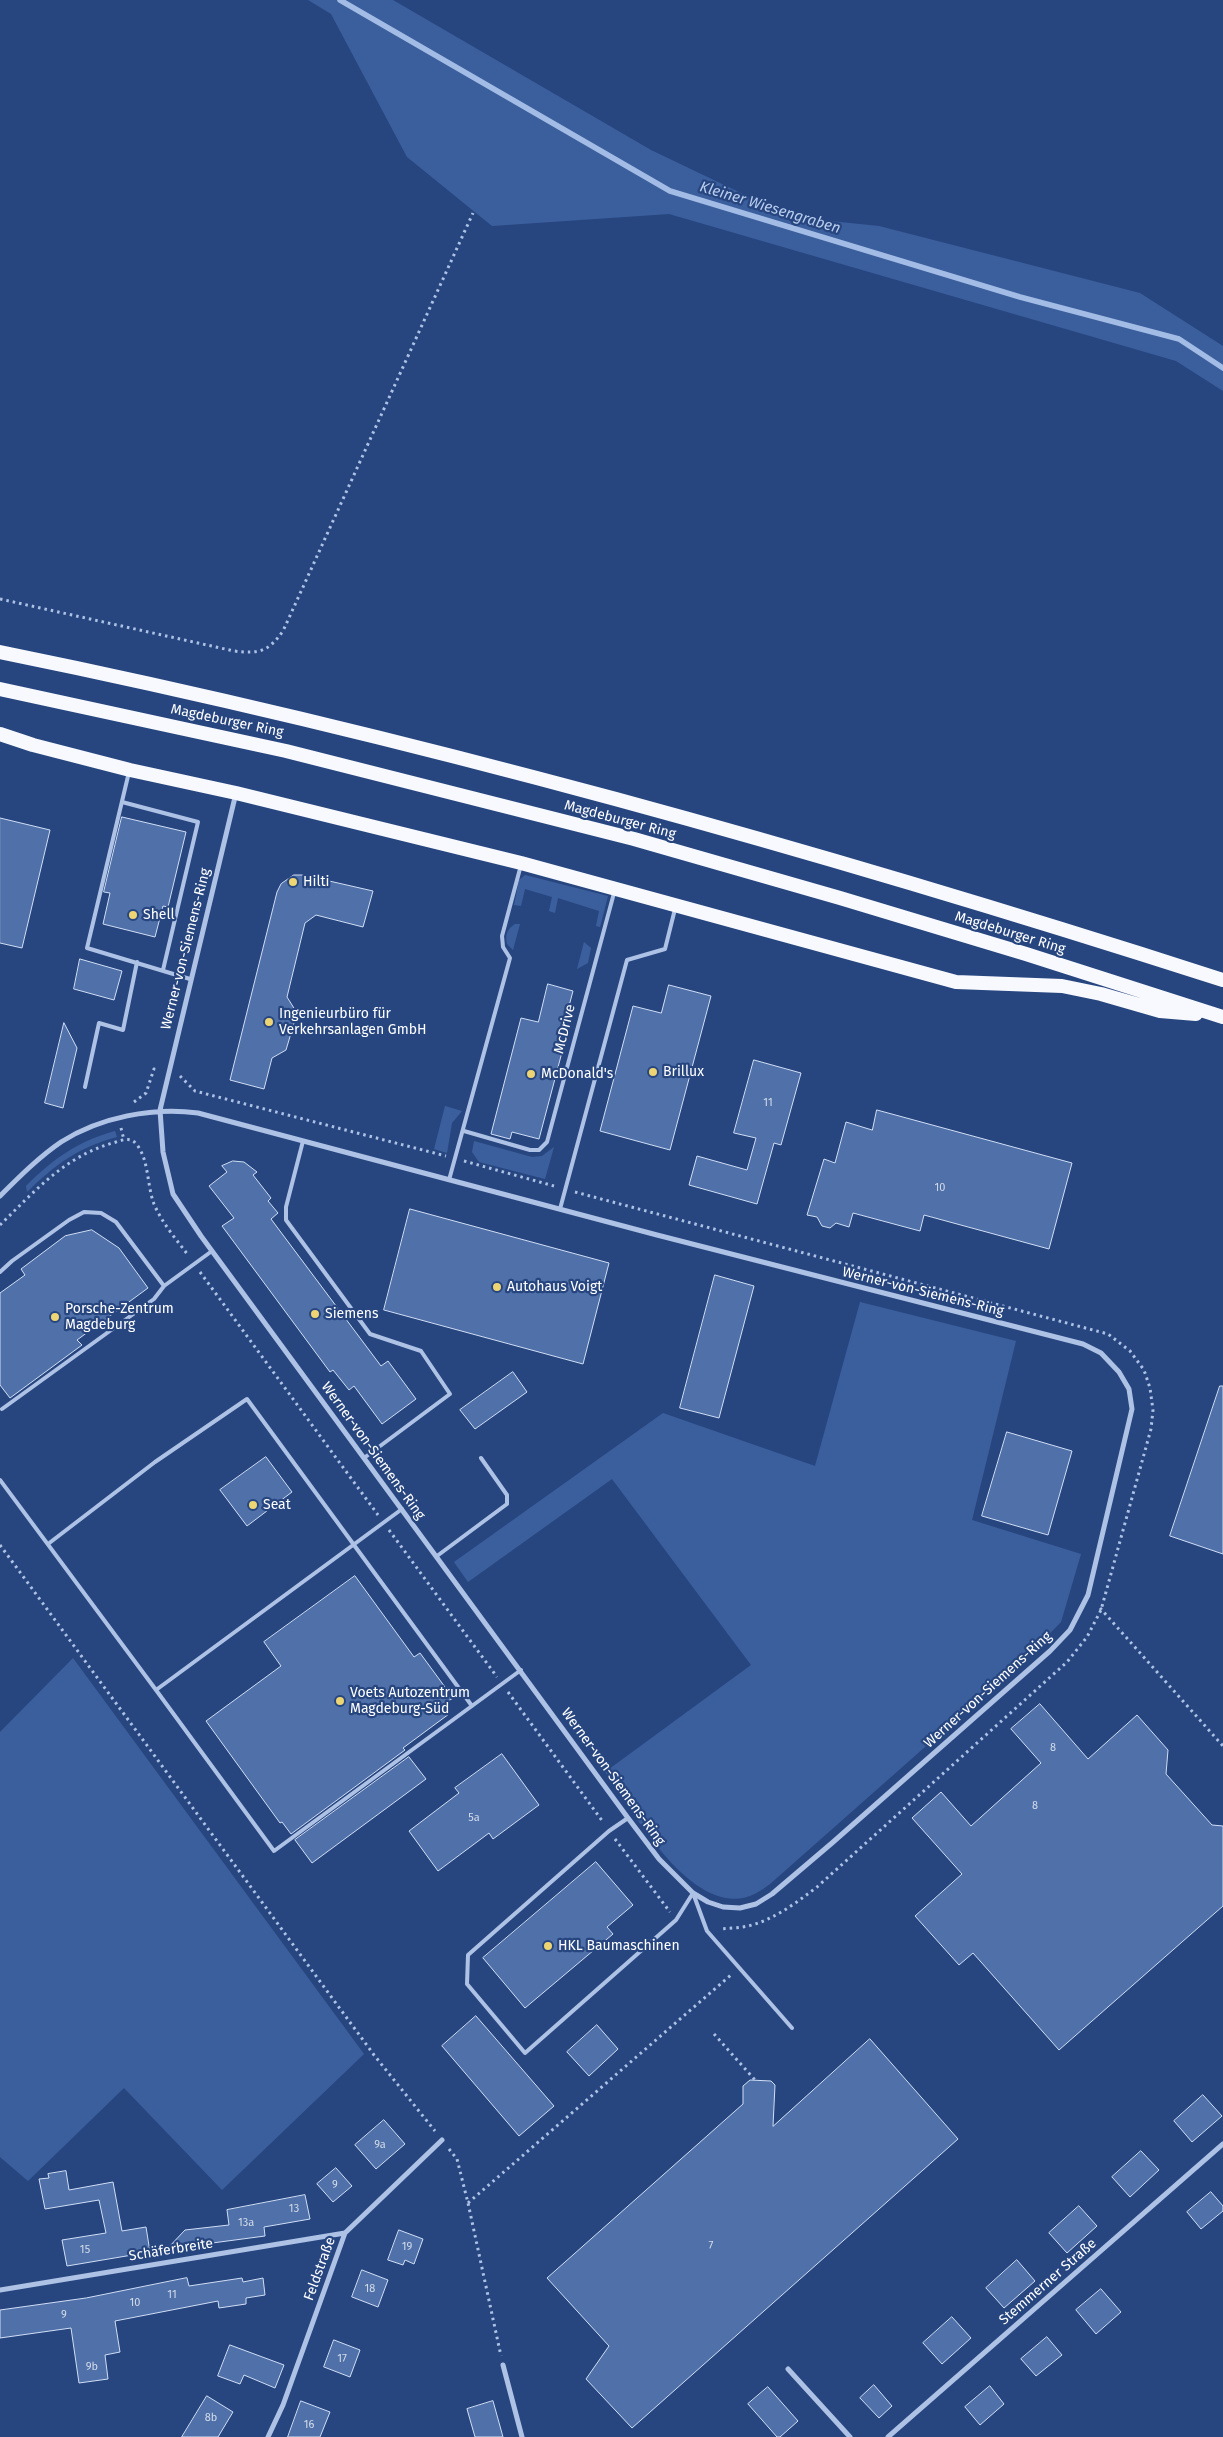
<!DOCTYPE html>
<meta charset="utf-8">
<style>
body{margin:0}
canvas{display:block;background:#274680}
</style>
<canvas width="1223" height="2437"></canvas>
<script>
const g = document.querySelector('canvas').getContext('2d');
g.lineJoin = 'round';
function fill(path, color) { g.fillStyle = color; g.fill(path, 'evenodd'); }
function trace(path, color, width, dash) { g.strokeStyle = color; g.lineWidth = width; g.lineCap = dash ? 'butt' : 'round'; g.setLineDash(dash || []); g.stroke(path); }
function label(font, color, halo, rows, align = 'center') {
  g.font = font + ' "Fira Sans",sans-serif'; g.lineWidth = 4.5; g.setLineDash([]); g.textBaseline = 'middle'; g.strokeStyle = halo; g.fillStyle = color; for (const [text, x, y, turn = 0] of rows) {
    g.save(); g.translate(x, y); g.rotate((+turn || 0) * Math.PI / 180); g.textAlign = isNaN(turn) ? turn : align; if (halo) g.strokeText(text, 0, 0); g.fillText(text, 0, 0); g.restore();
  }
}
fill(new Path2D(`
 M308 0H393L651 150 791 217 879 226 1140 293 1223 346V391L1176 361 669 214 492 226 407 157 331 14Z
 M525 875 608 896 600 927 596 926 599 911 558 898 555 913 549 911 552 897 525 889 521 906 514 905 519 880Z
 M515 924H520L513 950 507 944C505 935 507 929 515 924Z
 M584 942 591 948 588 963 577 969Z
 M445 1106 462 1111 452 1123 447 1153 434 1149Z
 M115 1131 117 1137C77 1148 56 1164 27 1192L26 1186C53 1159 78 1141 115 1131Z
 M474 1141 532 1157 542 1156 554 1147 545 1179 479 1162 472 1152Z
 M860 1302 1016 1341 972 1520 1081 1554 1061 1622 1029 1655 770 1884C762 1890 753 1896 743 1898 686 1908 633 1811 605 1772L751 1665 612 1479 468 1582 454 1562 663 1413 815 1466Z
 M73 1658 364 2054 222 2190 124 2088 28 2181 0 2157V1732Z`), '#3b5f9d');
trace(new Path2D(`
 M340 0 670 191 1020 297 1179 339 1223 368`), '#a2bce6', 5.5);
const building = new Path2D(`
 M122 817 186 832 168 907 163 906 155 937 103 924 110 893 104 892Z
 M0 818 50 830 22 948 0 943Z
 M294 875H303L373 891 363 927 316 915 305 923 287 997 297 1013 286 1050 272 1058 264 1089 230 1080 277 892 281 884Z
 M80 959 122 971 114 1000 74 989Z
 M548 984 573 991 561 1036 566 1037 539 1139 512 1132 510 1139 491 1134 521 1018 538 1022Z
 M669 985 711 996 670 1150 600 1131 633 1006 661 1013Z
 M64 1023 77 1048 63 1108 45 1103Z
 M754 1060 801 1073 781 1145 774 1143 757 1204 689 1185 697 1156 747 1170 756 1138 734 1133Z
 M877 1110 1072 1163 1049 1249 924 1215 920 1231 853 1213 849 1227 836 1223 830 1228 822 1226 817 1217 807 1215 824 1159 835 1163 846 1122 872 1130Z
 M233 1161 244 1162 257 1172 253 1175 271 1198 268 1201 278 1213 271 1219 381 1366 388 1361 416 1399 382 1424 354 1386 349 1390 333 1370 330 1372 222 1226 234 1218 209 1186 227 1172 222 1166Z
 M410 1209 609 1263 583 1364 384 1310Z
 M92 1230 119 1248 148 1288 77 1340 82 1345 10 1398 0 1385V1293L25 1275 21 1269 65 1236Z
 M715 1275 754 1286 719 1418 680 1408Z
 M513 1372 527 1392 475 1429 460 1410Z
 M1220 1386H1223V1554L1170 1536Z
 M1007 1432 1072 1451 1048 1535 982 1516Z
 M266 1457 292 1492 247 1526 220 1490Z
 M355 1576 414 1657 420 1653 453 1698 442 1705 449 1714 403 1748 405 1750 291 1834 282 1822 280 1823 206 1721 281 1666 264 1642Z
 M1040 1704 1088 1759 1137 1715 1168 1750 1166 1774 1212 1825 1223 1826V1906L1059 2050 973 1953 959 1965 915 1916 962 1874 912 1818 941 1792 971 1826 1041 1763 1011 1729Z
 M502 1754 539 1805 493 1839 489 1833 438 1871 409 1831 459 1793 455 1788Z
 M409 1757 426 1779 312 1863 295 1840Z
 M596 1862 633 1905 607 1927 613 1934 525 2008 483 1958Z
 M476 2016 554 2106 519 2136 442 2046Z
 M597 2025 618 2049 589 2076 567 2052Z
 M870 2039 958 2139 632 2428 586 2379 609 2346 547 2278 743 2104V2086L750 2080 771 2081 775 2085 773 2126Z
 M1203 2095 1222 2116 1192 2142 1174 2121Z
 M384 2120 405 2144 376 2169 355 2145Z
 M1141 2151 1159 2170 1130 2197 1112 2177Z
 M336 2168 352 2186 333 2202 317 2184Z
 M66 2171 69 2190 113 2182 122 2231 146 2227 150 2252 67 2266 62 2240 106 2233 99 2200 45 2209 39 2179 49 2178 48 2174Z
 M1211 2192 1223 2206V2211L1201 2229 1187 2212Z
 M305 2195 310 2219 264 2227 265 2236 167 2249 185 2230 229 2225 227 2210Z
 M1079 2206 1097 2226 1067 2253 1049 2233Z
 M399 2230 423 2239 414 2264 405 2260 403 2265 388 2260Z
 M1017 2260 1035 2281 1004 2308 986 2288Z
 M362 2270 388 2280 378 2307 352 2297Z
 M187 2278 189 2286 242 2278 243 2282 263 2278 265 2295 246 2298V2304L219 2308 218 2301 115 2321 120 2352 105 2355 108 2379 79 2383 71 2328 0 2338V2310L86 2298Z
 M1101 2289 1121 2312 1096 2334 1076 2310Z
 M952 2317 971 2338 942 2364 923 2343Z
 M1047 2337 1062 2355 1036 2376 1021 2359Z
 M334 2340 360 2350 350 2377 324 2367Z
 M230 2345 284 2365 275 2388 244 2375 240 2384 218 2376Z
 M874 2385 892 2406 879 2418 860 2398Z
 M990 2386 1004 2404 980 2425 965 2407Z
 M768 2387 798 2421 780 2437H777L748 2404Z
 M207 2396 233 2412 218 2437H182Z
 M301 2401 330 2412 320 2437H288Z
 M493 2401 503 2437H475L467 2409Z`);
fill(building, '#4f70a8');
trace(building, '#d1def5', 1);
trace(new Path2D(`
 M0 599 234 651C259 654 268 652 283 631L473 213
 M180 1076 195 1091 446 1156
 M134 1102 146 1093 154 1069 157 1070
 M121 1128 124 1140
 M464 1161 554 1186
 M575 1192 1108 1334 1130 1351 1144 1370 1150 1388 1153 1410 1151 1429 1101 1610 1087 1637 1067 1662 817 1887C796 1903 776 1918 752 1925 742 1928 730 1928 720 1929
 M0 1225C34 1192 65 1156 113 1143 122 1140 131 1136 137 1145 149 1160 147 1186 154 1204 162 1223 176 1239 188 1255
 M200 1272 378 1515
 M389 1530 497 1677
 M0 1545 374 2055 435 2131
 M1100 1608 1223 1746
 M508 1692 603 1822
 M615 1839 670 1912
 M714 2034 755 2080
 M449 2149 457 2159 468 2203 501 2356
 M468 2203 732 1974`), '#aec2e6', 3, [2.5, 4]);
trace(new Path2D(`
 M129 772 87 948 190 979
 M122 802 198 822 163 970
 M85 1087 99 1023 123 1030 137 962
 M464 1131 530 1150H539L547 1142 614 893
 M303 1141 286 1207V1220L370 1334 421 1351 450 1394 364 1458
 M449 1180 510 958 503 947 502 936 521 865
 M560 1209 627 960 665 949 675 909
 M0 1272 12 1261 69 1220 84 1212 101 1213 116 1222 164 1286 212 1251
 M2 1409 154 1299 164 1286
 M0 1480 156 1690
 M402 1509 156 1690 274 1851 521 1670
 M48 1544 155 1462 247 1399 472 1706
 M437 1556 507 1504V1495L481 1458
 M628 1818 609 1831 468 1955 467 1984 525 2053 676 1920 693 1893
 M693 1893 707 1931 792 2028`), '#aec2e6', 4);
trace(new Path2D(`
 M0 1196C19 1177 39 1157 61 1142 100 1117 153 1107 198 1113L657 1235 1083 1344 1101 1353 1119 1372 1129 1389 1132 1409 1088 1595 1070 1630 1050 1651 832 1843 772 1894 756 1904 740 1908 723 1907 708 1902 693 1893 659 1859 628 1818 201 1236 173 1194 163 1152 160 1110 236 793
 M0 2290 345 2233
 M503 2365 522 2437
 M788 2369 850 2437
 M268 2437 283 2405 345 2233 442 2140
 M888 2437 1223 2144`), '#aec2e6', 5);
trace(new Path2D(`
 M0 652C414 736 821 851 1223 980
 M0 689 286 751 634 839 840 898 1026 954 1223 1017
 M0 734 33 745 130 770 236 793 521 863 956 982 1062 986 1101 994 1160 1011 1196 1014`), '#f7f9fe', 14);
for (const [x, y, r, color] of [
 [293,882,5,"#eed573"],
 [133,915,5,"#eed573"],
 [269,1022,5,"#eed573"],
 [653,1072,5,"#eed573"],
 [531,1074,5,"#eed573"],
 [497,1287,5,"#eed573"],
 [315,1314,5,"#eed573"],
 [55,1317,5,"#eed573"],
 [253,1505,5,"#eed573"],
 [340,1701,5,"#eed573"],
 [548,1946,5,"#eed573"]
]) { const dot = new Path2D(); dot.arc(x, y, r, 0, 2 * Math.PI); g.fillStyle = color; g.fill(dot); trace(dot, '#274680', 2); }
label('11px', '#d3dbe9', null, [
 ["11",768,1103],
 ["10",940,1188],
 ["8",1053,1748],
 ["8",1035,1806],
 ["5a",474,1818],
 ["9a",380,2145],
 ["9",335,2185],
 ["13",294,2209],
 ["13a",246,2223],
 ["7",711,2246],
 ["19",407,2247],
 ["15",85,2250],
 ["18",370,2289],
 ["11",172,2295],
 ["10",135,2303],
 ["9",64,2315],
 ["17",342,2359],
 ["9b",92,2367],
 ["8b",211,2418],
 ["16",309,2425]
]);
label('14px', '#fff', '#274680', [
 ["Magdeburger Ring",227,721,12],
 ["Magdeburger Ring",620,820,15],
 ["Magdeburger Ring",1010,933,17],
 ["Werner-von-Siemens-Ring",186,949,-76],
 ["McDrive",565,1029,-76],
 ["Werner-von-Siemens-Ring",923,1292,14],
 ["Werner-von-Siemens-Ring",373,1451,54],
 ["Werner-von-Siemens-Ring",988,1690,-42],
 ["Werner-von-Siemens-Ring",613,1777,54],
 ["Schäferbreite",171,2250,-9],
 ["Feldstraße",320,2269,-70],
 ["Stemmerner Straße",1048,2282,-41]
]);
label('14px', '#fff', '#274680', [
 ["Hilti",303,882],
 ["Shell",143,915],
 ["Ingenieurbüro für",279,1014],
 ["Verkehrsanlagen GmbH",279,1030],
 ["Brillux",663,1072],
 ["McDonald's",541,1074],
 ["Autohaus Voigt",507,1287],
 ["Porsche-Zentrum",65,1309],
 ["Magdeburg",65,1325],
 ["Siemens",325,1314],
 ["Seat",263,1505],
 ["Voets Autozentrum",350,1693],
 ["Magdeburg-Süd",350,1709],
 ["HKL Baumaschinen",558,1946]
], 'left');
label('italic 15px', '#b9cded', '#274680', [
 ["Kleiner Wiesengraben",770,208,17]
]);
</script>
